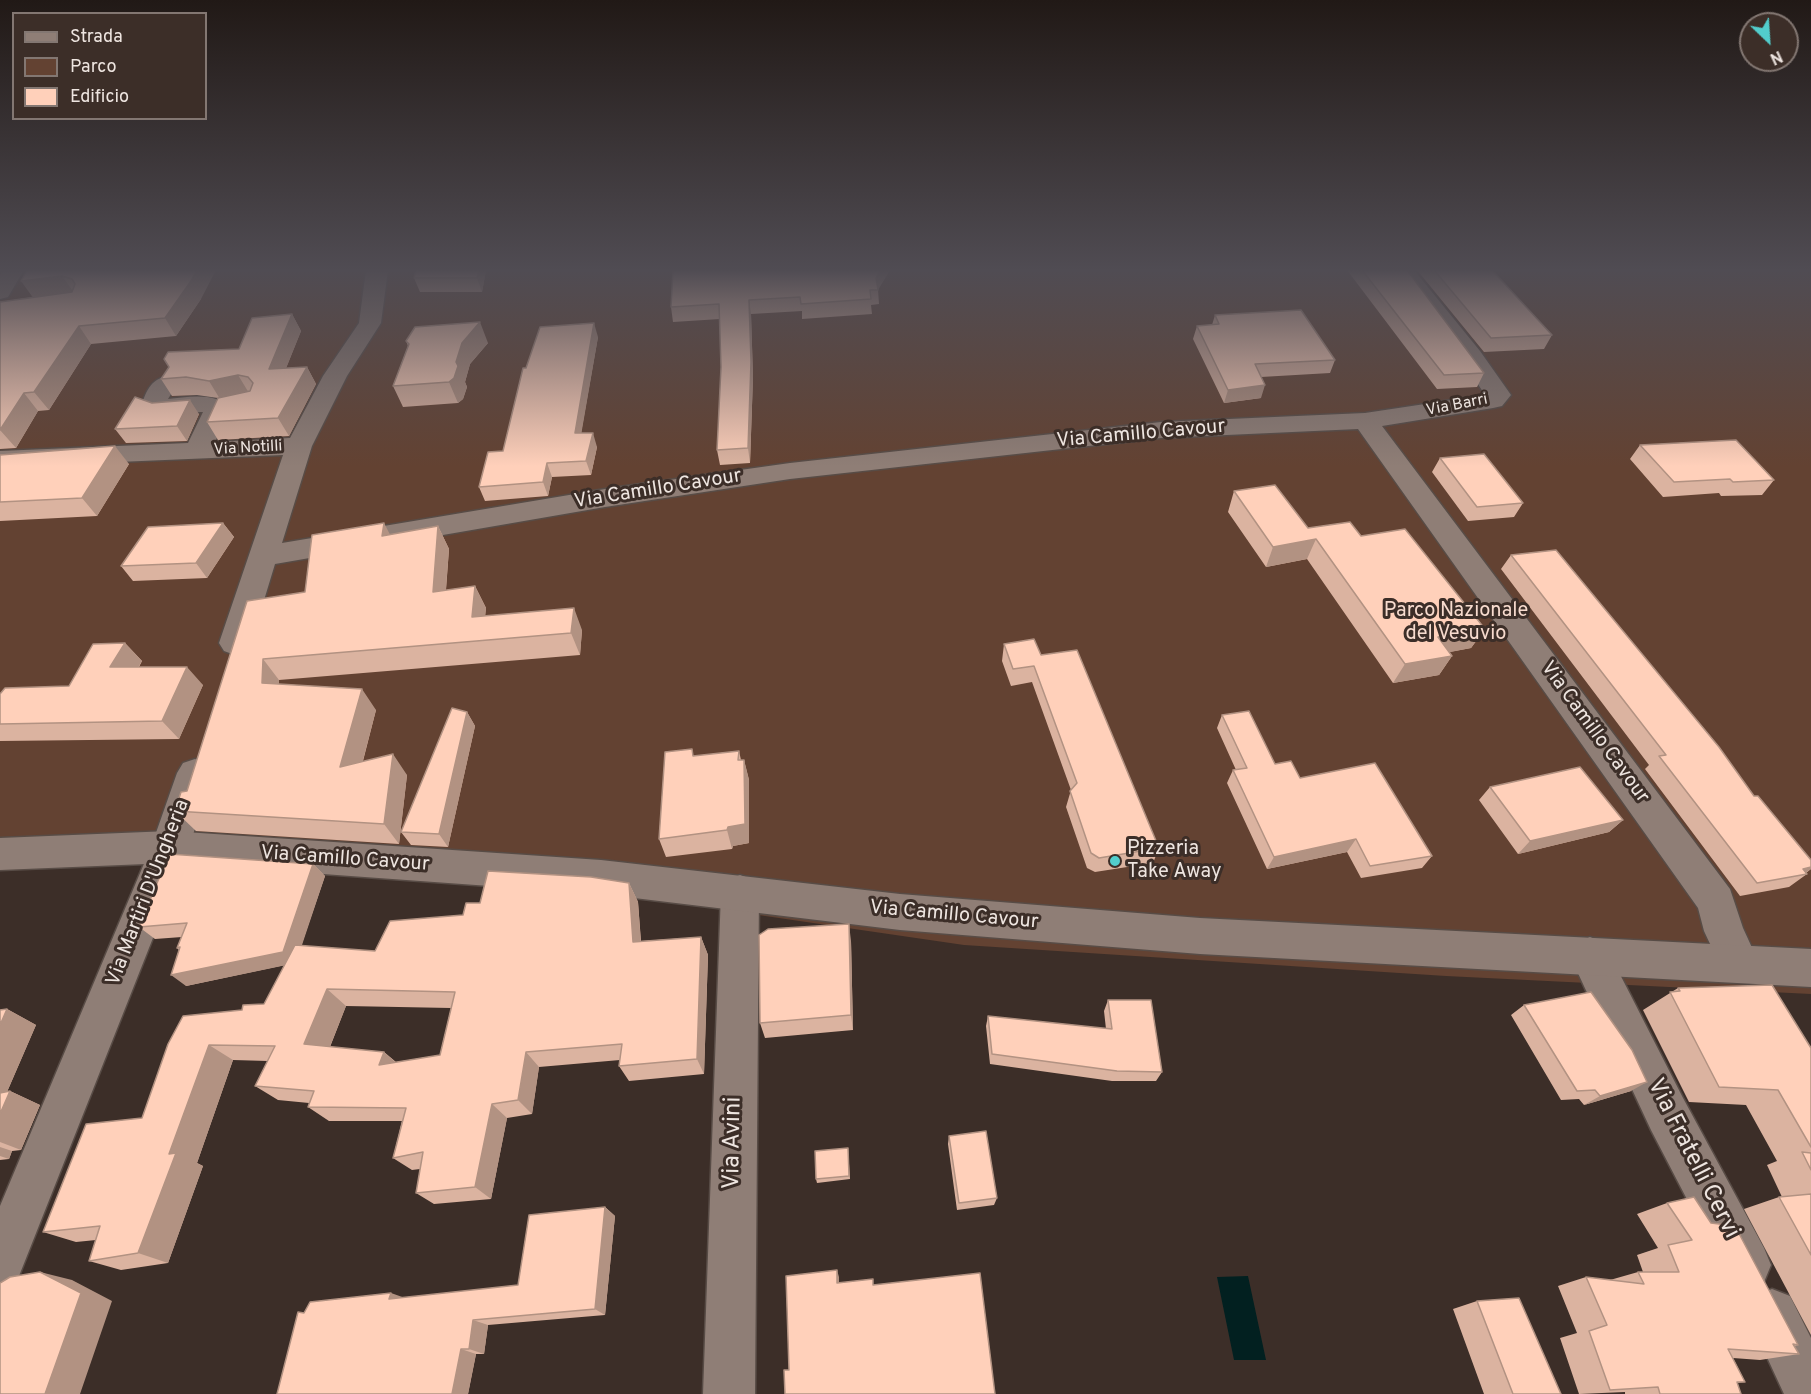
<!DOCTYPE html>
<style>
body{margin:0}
#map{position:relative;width:1811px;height:1394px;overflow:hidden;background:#3c2e28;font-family:Overpass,sans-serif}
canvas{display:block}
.legend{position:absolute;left:12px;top:12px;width:195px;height:108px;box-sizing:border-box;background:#3c2e28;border:2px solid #837772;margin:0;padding:8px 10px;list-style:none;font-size:18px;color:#eee5e0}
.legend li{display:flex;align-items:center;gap:12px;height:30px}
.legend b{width:30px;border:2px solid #837772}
.north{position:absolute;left:1739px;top:12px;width:60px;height:60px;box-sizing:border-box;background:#3c2e28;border:2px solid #837772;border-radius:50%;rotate:155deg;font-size:16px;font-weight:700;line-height:24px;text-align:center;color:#eee5e0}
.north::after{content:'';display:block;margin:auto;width:21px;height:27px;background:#52cdcc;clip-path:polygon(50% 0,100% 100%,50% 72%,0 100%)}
</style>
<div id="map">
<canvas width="1811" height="1394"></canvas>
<ul class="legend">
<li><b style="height:8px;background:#8f7e76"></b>Strada</li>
<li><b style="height:16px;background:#634232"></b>Parco</li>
<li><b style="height:16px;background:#ffd0ba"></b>Edificio</li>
</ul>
<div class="north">N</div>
</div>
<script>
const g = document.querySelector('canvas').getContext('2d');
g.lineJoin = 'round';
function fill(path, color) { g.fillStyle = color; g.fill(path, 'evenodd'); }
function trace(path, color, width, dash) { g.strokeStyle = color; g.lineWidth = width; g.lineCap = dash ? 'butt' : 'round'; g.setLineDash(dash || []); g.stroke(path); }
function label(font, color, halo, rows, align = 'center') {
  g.font = font + ' Overpass,sans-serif'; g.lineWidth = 6; g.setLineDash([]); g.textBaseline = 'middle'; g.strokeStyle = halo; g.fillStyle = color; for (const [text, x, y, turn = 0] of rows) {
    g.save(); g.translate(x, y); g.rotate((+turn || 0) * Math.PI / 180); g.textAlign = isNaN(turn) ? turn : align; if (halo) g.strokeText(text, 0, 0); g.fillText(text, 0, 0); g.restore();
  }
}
fill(new Path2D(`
 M0 270H1811V994L1446 976 964 945 580 889 188 860 0 870Z`), '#634232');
fill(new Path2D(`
 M1248 1276 1266 1360H1234L1217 1277Z`), '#022020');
const minor = new Path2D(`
 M3 270H24L8 297 0 299V275Z
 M366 270H388L381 323 347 376 312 446 282 543 605 489 790 463 1161 422 1365 413 1485 395 1463 361 1392 270H1414L1480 351 1511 395 1502 406 1493 408 1382 426 1730 889 1743 928 1759 963 1753 976 1739 982 1725 976 1704 931 1698 908 1358 429 1161 438 790 479 605 507 275 564 251 643 246 651 235 655 224 651 219 643 283 455 0 467V451L188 443 203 412C184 411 155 424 142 405 146 388 156 373 175 378L178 383 168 399C187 397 217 391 230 409L215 442 290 438 323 376 359 323Z
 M195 759 207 763 213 773 189 847 17 1281 0 1288V1206L151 847 177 773 183 763Z
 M740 875 754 880 759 892 755 1394H703L721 892 726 880Z
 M1590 937 1604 943 1683 1098 1764 1248 1771 1265 1764 1282 1747 1289 1730 1282 1651 1130 1570 956 1576 943Z
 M1772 1289 1790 1296 1811 1338V1394H1784L1747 1314 1754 1296Z`);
const tertiary = new Path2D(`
 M170 831 601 860 900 894 1200 918 1811 949V987L1200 954 900 930 601 894 170 863 0 870V838Z`);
trace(minor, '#584c46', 3);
trace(tertiary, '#584c46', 3);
fill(minor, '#8f7e76');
fill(tertiary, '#8f7e76');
fill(new Path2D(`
 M27 270 201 299 176 336 91 344 49 410 38 411 16 448 0 449V302L33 297Z
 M486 270 482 292H420L414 278Z
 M673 270H890L878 289 879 304 871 305 872 314 802 319V311L751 314 753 377 750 463 720 465 717 450 721 367 720 319 673 322 671 307Z
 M1347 270H1407L1484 373 1477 387 1437 389Z
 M1417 270H1492L1552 335 1544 349 1484 352Z
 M292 314 301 331 286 368 307 367 316 384 289 436 218 440 207 422 218 398 197 395 172 396 161 379 239 349Z
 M1215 315 1335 360 1330 373 1261 377V398L1224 403 1193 339 1197 326 1212 325Z
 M598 337 581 433 597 447 591 475 552 477 548 496 485 501 479 487 503 451 526 368Z
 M406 341 488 343 470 364 465 382 467 387 463 399 458 403 403 407 393 386 408 346Z
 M152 403 199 414 187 441 126 443 115 429Z
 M1640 445 1774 480 1762 495 1721 496 1719 493 1663 497 1630 459Z
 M0 455 129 464 97 516 0 521Z
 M1440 458 1523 503 1514 517 1468 521 1432 472Z
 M1234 491 1308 528 1361 536 1485 629 1471 648 1449 652 1452 656 1439 675 1393 683 1307 559 1266 567 1228 512Z
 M223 523 234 537 207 578 133 581 121 566Z
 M438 526 449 549 446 590 475 586 486 608 485 616 582 630 580 655 279 680V684L376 710 363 761 407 775 399 844 196 831 175 811 187 791 247 601 305 592 390 535Z
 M1511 555 1754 796 1811 860V869L1806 873 1807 874 1789 887 1740 896 1645 769 1649 765 1501 569Z
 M125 643 142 661 139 667 203 685 179 739 0 741V694L69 686Z
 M1004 644 1041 655 1159 848 1153 863 1095 872 1087 868 1066 807 1071 790 1032 682 1011 686 1002 661Z
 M467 712 475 726 448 847 411 845 401 832Z
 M1222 715 1275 764 1432 856 1422 868 1361 878 1347 852 1267 869 1227 783 1233 770H1236L1217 728Z
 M739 751 741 760H744L749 780V843L733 846 732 849 666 857 659 839 694 756Z
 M1490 787 1623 820 1609 832 1518 854 1479 800Z
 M313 864 325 876 301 946 375 951 463 915 480 903 629 883 638 902 641 941 701 937 708 955 704 1074 629 1081 619 1066 620 1060 539 1067 532 1114 507 1118 491 1199 434 1204 416 1193 420 1169 412 1170 393 1158 402 1121H329L308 1107 309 1103 278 1100 255 1086 268 1061 233 1060 197 1163 203 1166 168 1263 121 1270 89 1261 96 1240 76 1242 43 1232 142 1118 242 1010 264 1004 285 965 186 986 179 950 177 948 182 937 155 939 139 927ZM346 1006 451 1008 440 1055 396 1062 384 1052 330 1047Z
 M851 941 853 1030 765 1038 760 1023Z
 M1678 988 1811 1048V1335L1744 1209 1779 1197H1782L1767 1165 1777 1161 1746 1105 1689 1102 1643 1010Z
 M1108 1000 1162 1072 1156 1081H1112L990 1064 986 1026 988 1016 1106 1029 1104 1011Z
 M1524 1005 1631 1091 1584 1105 1579 1099 1561 1100 1511 1015Z
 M7 1009 36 1025 7 1092 10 1091 40 1105 21 1150 12 1151 9 1159 0 1160V1010Z
 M949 1136 997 1198 994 1205 957 1210 948 1144Z
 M848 1148 850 1179 817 1183 816 1179Z
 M1667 1203 1711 1223 1798 1345 1794 1346 1799 1354 1760 1360 1733 1358 1745 1382 1737 1383 1741 1394H1625V1392L1579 1394 1560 1338 1577 1333 1558 1286 1586 1277 1610 1280 1638 1272H1643L1637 1255 1658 1248 1637 1214Z
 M605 1207 615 1216 605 1315 488 1325 484 1354H476L468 1394H277L304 1313 404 1298 518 1285Z
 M1477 1301 1561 1394H1484L1453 1309Z`), '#dbb3a0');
fill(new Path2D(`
 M197 270H216L201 299 176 336 165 318Z
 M479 270H486L482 292 477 278Z
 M881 270H890L878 290 876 278Z
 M62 276 75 294 34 299 21 281Z
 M749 300 751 314 753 377 750 463 748 448Z
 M292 314 301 331 279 386 269 369Z
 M480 322 488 343 470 364 465 382 467 387 463 399 458 403 449 382 456 362 462 343Z
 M594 323 598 337 579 447 575 433Z
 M79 326 91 344 49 410 34 392Z
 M307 367 316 384 289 436 278 418Z
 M238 375 249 393 220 399 209 381Z
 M1265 385 1261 398 1224 403 1228 390Z
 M24 393 38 411 16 448 0 430Z
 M190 400 199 414 187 441 177 426Z
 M593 433 597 447 591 475 586 461Z
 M115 446 129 464 97 516 82 498Z
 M547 463 552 477 548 496 543 482Z
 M223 523 234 537 207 578 196 563Z
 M384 523 396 546 382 536Z
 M438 526 449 549 444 614 433 592Z
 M1316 539 1307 559 1266 567 1273 547Z
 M475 586 486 608 483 639 472 617Z
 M574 608 582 630 580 655 571 633Z
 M1485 629 1471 648 1425 657 1438 637Z
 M125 643 142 661 127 685 110 667Z
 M1452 656 1439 675 1393 683 1405 664Z
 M263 659 279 680V704L262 683Z
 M187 667 203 685 179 739 162 721Z
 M362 689 376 710 356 787 340 767Z
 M467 712 475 726 448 847 439 834Z
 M393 754 407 775 399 844 384 824Z
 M744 760 749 780V843L733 846 732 849 727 830Z
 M1623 820 1609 832 1518 854 1530 841Z
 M1356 839 1347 852 1267 869 1274 857Z
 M313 864 325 876 296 963 186 986 171 975Z
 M1811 867V869L1802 875 1803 869Z
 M629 883 638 902 642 959 633 942Z
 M849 924 851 941 853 1030 851 1015Z
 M701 937 708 955 704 1074 697 1059Z
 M327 989 346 1006 325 1059 304 1044Z
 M7 1009 36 1025 0 1108V1025Z
 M209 1045 233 1060 197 1163 203 1166 168 1263 138 1253 169 1154Z
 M384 1052 402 1068 379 1065Z
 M526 1052 539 1067 532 1114 518 1100Z
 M1647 1082 1631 1091 1584 1105 1600 1096Z
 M10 1091 40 1105 21 1150 0 1142V1114Z
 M492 1104 507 1118 491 1199 475 1187Z
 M0 1147 12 1151 9 1159 0 1156Z
 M605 1207 615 1216 605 1315 595 1309Z
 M837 1270 839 1277V1289L837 1283Z
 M40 1272 72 1280 112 1301 80 1394H45Z
 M391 1293 408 1299H389Z
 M473 1320 488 1325 484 1354 469 1349Z
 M461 1349 476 1354 468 1394H452Z`), '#b29282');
const building = new Path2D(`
 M27 270H197L191 281 165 318 79 326 34 392 24 393 0 430V302L72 292 75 284 72 279 62 276 21 281Z
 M416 270H479L477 278H414Z
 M673 270H881L876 278 878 290H870L871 299 801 304 800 297 749 300 751 362 748 448 717 450 721 367 719 304 671 307Z
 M1362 270H1407L1484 373 1444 375Z
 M1434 270H1492L1552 335 1491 338Z
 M1301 310 1335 360 1255 364 1265 385 1228 390 1197 326 1219 324 1215 315Z
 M292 314 269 369 307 367 278 418 207 422 218 398 250 391 253 383 248 377 238 375 209 381 186 377 161 379 169 367 164 359 168 352 239 349 252 318Z
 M480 322 462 343 456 362 458 366 454 378 449 382 393 386 409 344 406 341 415 327Z
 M594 323 575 433H593L586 461 547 463 543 482 479 487 488 452 503 451 523 368H526L540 327Z
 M135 397 152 403 190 400 177 426 115 429Z
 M1736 440 1774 480 1733 482 1730 479 1674 482 1640 445Z
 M115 446 82 498 0 502V455Z
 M1484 454 1523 503 1477 507 1440 458Z
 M1275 485 1308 528 1350 522 1361 536 1405 529 1485 629 1438 637 1452 656 1405 664 1316 539 1273 547 1234 491Z
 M223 523 196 563 121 566 148 527Z
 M384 523 382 536 438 526 433 592 475 586 472 617 574 608 571 633 263 659 262 683 362 689 340 767 393 754 384 824 175 811 181 792 187 791 247 601 305 592 312 535Z
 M1556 550 1719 747 1754 796H1758L1811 860V867L1803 869 1807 874 1757 883 1659 756 1666 755 1511 555Z
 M1034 639 1041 655 1077 650 1159 848 1099 858 1091 853 1070 791 1077 783 1034 666 1013 669 1004 644Z
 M125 643 110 667H187L162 721 0 724V694L5 688 69 686 93 644Z
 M452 708 467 712 439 834 401 832Z
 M1249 711 1275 764 1291 761 1300 778 1375 763 1432 856 1370 866 1356 839 1274 857 1233 770 1247 768 1222 715Z
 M692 749 693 756 739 751 738 760H744L745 824 728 827 727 830 659 839 665 752Z
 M1580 767 1623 820 1530 841 1490 787Z
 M169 854 313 864 283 952 171 975 180 947 177 948 187 923 139 927Z
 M488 871 591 877 629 883 633 942 701 937 697 1059 619 1066 622 1044 526 1052 518 1100 492 1104 475 1187 416 1193 423 1152 393 1158 406 1108 308 1107 314 1091 255 1086 275 1046 209 1045 169 1154 176 1153 138 1253 89 1261 100 1226 43 1232 86 1124 142 1118 168 1044 183 1016 242 1010 243 1005 264 1004 295 945 375 951 390 921 463 915 466 903H480ZM327 989 455 992 440 1055 379 1065 384 1052 304 1044Z
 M849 924 851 1015 760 1023 759 935 768 929Z
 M1772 985 1811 1048V1147L1778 1090 1719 1087 1670 992 1680 991 1678 988Z
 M1591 992 1632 1050 1647 1082 1600 1096 1595 1090 1577 1091 1524 1005Z
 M1108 1000H1151L1162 1072 1117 1071 992 1054 988 1016 1112 1029Z
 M7 1009 0 1025V1010Z
 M10 1091 0 1114V1093Z
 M986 1131 997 1198 959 1203 949 1136Z
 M848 1148 849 1176 816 1179 815 1151Z
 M1802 1152 1811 1153V1170Z
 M1811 1194V1255L1779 1197Z
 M1694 1197 1711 1223 1735 1226 1798 1345 1793 1344 1799 1354 1728 1349 1745 1382H1737L1741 1394H1660L1658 1387 1610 1390 1589 1331 1607 1325 1586 1277 1644 1284 1638 1272H1679L1668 1245 1692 1240 1667 1203Z
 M605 1207 595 1309 473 1320 469 1349H461L452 1394H277L298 1312 304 1313 310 1302 391 1293 389 1299 518 1285 529 1215Z
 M837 1270V1283L873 1279V1285L980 1273 995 1394H785L784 1370H789L786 1276Z
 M40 1272 81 1293 45 1394H0V1283L10 1277Z
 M1519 1298 1561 1394H1513L1477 1301Z`);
fill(building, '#ffd0ba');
trace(building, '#b29282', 1.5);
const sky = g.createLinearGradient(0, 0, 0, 466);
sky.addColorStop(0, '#211916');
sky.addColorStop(0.58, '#504c53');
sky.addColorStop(1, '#504c5300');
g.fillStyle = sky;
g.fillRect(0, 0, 1811, 466);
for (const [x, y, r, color] of [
 [1115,861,6,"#52cdcc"]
]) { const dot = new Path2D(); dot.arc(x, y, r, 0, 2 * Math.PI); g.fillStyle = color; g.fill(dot); trace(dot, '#3c2e28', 2); }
label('16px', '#eee5e0', '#3c2e28', [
 ["Via Barri",1457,406,-11],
 ["Via Notilli",248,449,-3]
]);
label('20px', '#eee5e0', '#3c2e28', [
 ["Via Camillo Cavour",1141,435,-5],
 ["Via Camillo Cavour",658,490,-9],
 ["Via Camillo Cavour",1594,733,54],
 ["Via Camillo Cavour",345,860,4],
 ["Via Martiri D'Ungheria",149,893,-69],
 ["Via Camillo Cavour",954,916,5]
]);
label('20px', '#f7dbce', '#3c2e28', [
 ["Parco Nazionale",1456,612],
 ["del Vesuvio",1456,635]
]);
label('20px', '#eee5e0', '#3c2e28', [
 ["Pizzeria",1127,850],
 ["Take Away",1127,873]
], 'left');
label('24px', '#eee5e0', '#3c2e28', [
 ["Via Avini",734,1143,-89],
 ["Via Fratelli Cervi",1692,1159,63]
]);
</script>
